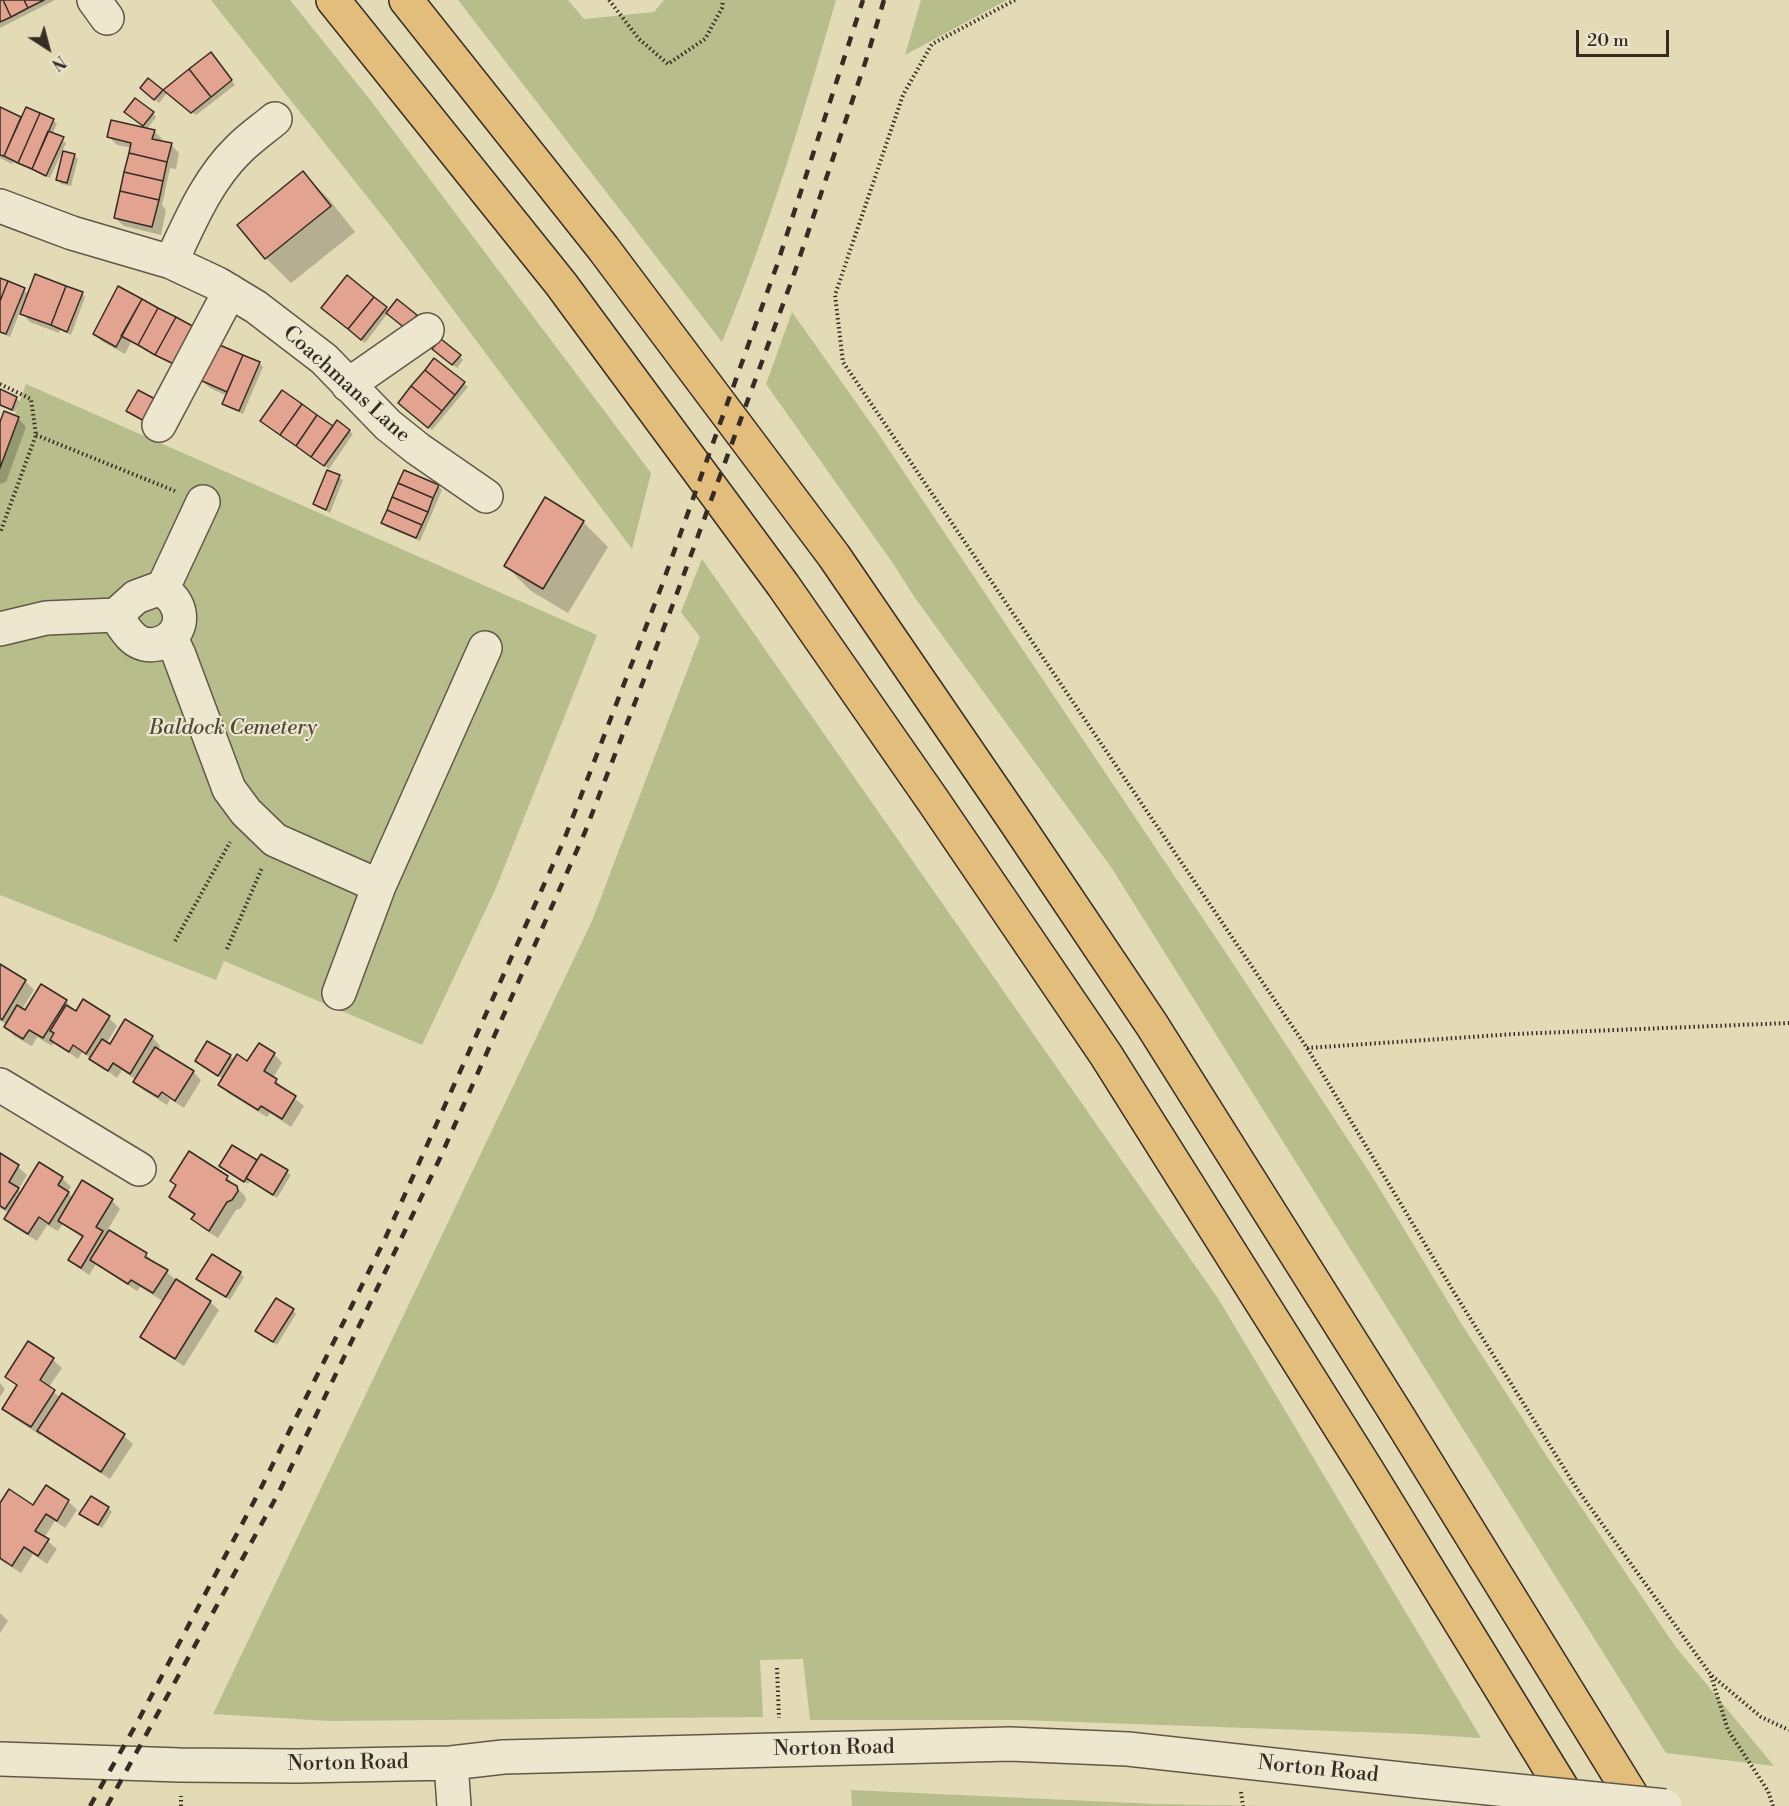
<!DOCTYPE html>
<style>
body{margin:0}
#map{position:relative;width:1789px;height:1806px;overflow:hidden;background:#e3dab6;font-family:"Libre Bodoni",serif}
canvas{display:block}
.north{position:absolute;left:18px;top:18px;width:60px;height:60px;-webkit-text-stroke:4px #ede7d0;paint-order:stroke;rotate:144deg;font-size:16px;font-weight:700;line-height:24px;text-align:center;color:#362c23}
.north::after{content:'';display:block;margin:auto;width:21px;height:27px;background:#362c23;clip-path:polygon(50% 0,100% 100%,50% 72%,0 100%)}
.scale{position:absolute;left:1576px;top:30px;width:93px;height:27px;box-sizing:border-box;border:3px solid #362c23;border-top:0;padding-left:8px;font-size:18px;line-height:21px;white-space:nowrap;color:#362c23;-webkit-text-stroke:4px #ede7d0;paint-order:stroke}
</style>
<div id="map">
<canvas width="1789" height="1806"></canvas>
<div class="north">N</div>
<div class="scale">20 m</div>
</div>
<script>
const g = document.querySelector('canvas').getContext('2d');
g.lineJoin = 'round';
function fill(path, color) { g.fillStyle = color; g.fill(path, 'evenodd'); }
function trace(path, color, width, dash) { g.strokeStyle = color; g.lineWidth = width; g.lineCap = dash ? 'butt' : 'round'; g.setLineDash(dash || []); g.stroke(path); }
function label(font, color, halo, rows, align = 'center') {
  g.font = font + ' "Libre Bodoni",serif'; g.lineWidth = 4.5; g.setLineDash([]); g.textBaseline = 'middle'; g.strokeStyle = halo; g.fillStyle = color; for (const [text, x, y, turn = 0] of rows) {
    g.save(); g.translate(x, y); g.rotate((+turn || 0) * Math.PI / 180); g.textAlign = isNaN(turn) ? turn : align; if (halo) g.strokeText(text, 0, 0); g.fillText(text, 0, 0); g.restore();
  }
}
fill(new Path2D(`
 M211 0H290L371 101 651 473 632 549 392 228Z
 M458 0H568L584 19 654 12 664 0H836C803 115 768 232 722 342Z
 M921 0H1007L905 55Z
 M792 312 877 432 1234 965 1375 1181 1459 1320 1548 1458 1675 1646 1774 1766 1666 1753 1111 867 915 598 892 562 766 384Z
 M26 384 597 635 496 888 422 1045 224 961 216 980 0 895V457Z
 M702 559 1219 1300 1481 1738 1417 1734 1021 1720H810L803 1659 760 1660 763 1717 329 1721 213 1714 592 921 700 637 681 612Z
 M851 1790 1155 1804 1263 1806H852Z`), '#b7be8c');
fill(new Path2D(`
 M0 0H55L0 28Z
 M210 54 235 85 196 115 167 93 159 103 146 91 148 80 163 92Z
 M0 109 22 119 53 120 57 124 52 134 66 143 50 178 13 162 12 164 0 158Z
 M153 113 156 117 147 129 129 115Z
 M154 131 162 139V143L171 145 179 153 176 169 170 168 162 205 166 210 161 235 124 226 115 218 132 148 117 145 109 137Z
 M74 156 78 159 71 186 61 184 58 180Z
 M303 173 328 198 355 232 291 283 266 258 239 225Z
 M0 280 24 290 29 295 82 293 85 297 71 335 60 330 59 333 30 322 20 311 10 337 0 333Z
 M398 301 420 320 411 332 388 313 365 343 323 308H386L389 311Z
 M199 333 180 368 131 342 125 354 103 342 94 334Z
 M216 345 259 363 263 367 243 414 228 407 224 404 227 396 210 388 201 380Z
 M438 353 460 356 463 360 457 368Z
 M435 360 468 387 432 430 403 406Z
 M0 391 16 398 20 402 15 412 0 406Z
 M18 418 26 427 6 482 0 484V427Z
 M266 424 349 431 353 434 329 469Z
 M328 472 343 480 330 513 315 504Z
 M438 486 442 490 420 541 387 527 383 523Z
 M583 522 608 547 568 613 531 591 506 566Z
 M0 966 26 982 34 990 22 1009 26 1012 66 1001 74 1010 73 1011 109 1018 117 1026 106 1044 111 1046 152 1037 160 1046 158 1050 193 1072 201 1080 184 1108 170 1099 167 1105 143 1090 135 1082 136 1080 122 1070 117 1078 82 1052 78 1059 54 1042 52 1046 37 1037 32 1046 14 1036 6 1027 7 1025 0 1020Z
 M274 1054 282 1063 273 1078 285 1089 284 1090 304 1106 291 1127 270 1113 267 1117 228 1093 220 1085 223 1079 197 1061 230 1056 235 1061 248 1063Z
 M233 1147 258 1162 261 1156 291 1175 277 1198 250 1181 248 1184 221 1166Z
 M0 1155 18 1167 27 1175 18 1190 21 1193 39 1164 62 1178 71 1187 67 1192 73 1198 83 1183 112 1201 120 1209 107 1231 146 1255 176 1280 210 1302 219 1310 184 1366 151 1345 142 1337 164 1302 140 1287 137 1291 96 1264 89 1275 79 1268 70 1260 84 1239 63 1224 58 1231 47 1225 37 1241 14 1227 6 1218 9 1213 0 1208Z
 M227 1177 245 1196 246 1200 241 1208 236 1210 218 1238 202 1228 193 1219 196 1216 179 1205 171 1197 177 1186 172 1181Z
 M240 1273 244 1277 230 1300 202 1282Z
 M293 1310 296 1314 277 1345 261 1335Z
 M28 1344 53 1360 62 1368 48 1388 61 1398 62 1396 124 1436 133 1444 110 1479 47 1439 41 1433 40 1435 12 1417 4 1408 23 1390 7 1377Z
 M0 1383 5 1389 0 1397Z
 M46 1487 69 1502 77 1510 65 1528 55 1521 44 1538 57 1549 47 1564 33 1554 21 1573 0 1560V1505L33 1507Z
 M108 1508 112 1512 102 1528 85 1517Z
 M0 1613 8 1621 0 1633Z`), '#0003');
const building = new Path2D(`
 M0 0H3L11 17 0 22Z
 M3 0H24L28 8 11 17Z
 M24 0H44L28 8Z
 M211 52 232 80 211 97 189 69Z
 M189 69 211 97 191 113 163 90Z
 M148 78 163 90 154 100 140 88Z
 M135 98 154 112 143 126 124 112Z
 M0 107 21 117 4 156 0 155Z
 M26 107 40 113 18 163 4 156Z
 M40 113 54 119 32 169 18 163Z
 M111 120 155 130 152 139 172 143 167 162 129 153 131 143 107 137Z
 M48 131 64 137 46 176 32 169Z
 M63 151 75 154 67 183 56 180Z
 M129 153 167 162 163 181 124 172Z
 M303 171 331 206 265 259 237 225Z
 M124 172 163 181 159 200 120 191Z
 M120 191 159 200 152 227 114 218Z
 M35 274 66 286 51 325 20 314Z
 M347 275 374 297 348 329 321 308Z
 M0 278 8 281 0 301Z
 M8 281 25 288 6 334 0 332V301Z
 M66 286 83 292 67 332 51 325Z
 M118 286 142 299 116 347 93 334Z
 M374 297 387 307 361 340 348 329Z
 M142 299 158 308 138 345 121 336Z
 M397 299 417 315 406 329 386 313Z
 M158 308 176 317 155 355 138 345Z
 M176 317 196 328 176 365 155 355Z
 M441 339 461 355 452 365 432 349Z
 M215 343 243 355 227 392 200 380Z
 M243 355 260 362 239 411 222 404Z
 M434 358 465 382 455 395 425 370Z
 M425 370 455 395 442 411 411 386Z
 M411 386 442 411 428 428 398 403Z
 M0 389 17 397 12 410 0 405Z
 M138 390 157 400 146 422 126 411Z
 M282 390 302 404 280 435 260 421Z
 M302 404 317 415 296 446 280 435Z
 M4 411 19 417 0 468V422Z
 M317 415 333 426 311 457 296 446Z
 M337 420 350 430 324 466 311 457Z
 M327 470 340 475 326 510 313 504Z
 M404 470 439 485 433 498 398 483Z
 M398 483 433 498 428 512 392 497Z
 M392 497 428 512 422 525 387 510Z
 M545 497 584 521 543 589 504 566Z
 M387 510 422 525 416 538 381 523Z
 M0 964 26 980 2 1020 0 1018Z
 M41 984 67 1000 43 1038 29 1030 23 1039 4 1027 17 1005 25 1010Z
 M83 999 110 1016 86 1054 73 1045 69 1052 50 1040 54 1033 50 1031 66 1005 76 1011Z
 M125 1019 153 1036 130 1074 113 1063 108 1071 89 1059 102 1039 110 1044Z
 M207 1041 231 1055 218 1076 195 1061Z
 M259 1043 275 1053 264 1071 277 1079 275 1083 296 1096 282 1119 261 1106 258 1110 218 1085 237 1054 247 1061Z
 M155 1047 194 1071 175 1101 162 1092 158 1097 133 1082Z
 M232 1145 257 1160 244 1182 219 1166Z
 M189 1151 228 1176 226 1180 237 1186 238 1191 232 1200 227 1202 209 1231 191 1219 195 1214 169 1197 176 1185 170 1181Z
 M0 1153 19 1165 9 1182 19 1188 5 1209 0 1206Z
 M261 1154 288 1170 273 1195 246 1178Z
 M39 1162 63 1177 58 1185 69 1192 49 1224 39 1217 28 1234 4 1219Z
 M82 1180 113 1199 96 1227 103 1231 81 1268 68 1260 83 1236 58 1221Z
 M109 1230 147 1253 145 1257 168 1270 153 1293 131 1280 128 1284 90 1260Z
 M212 1254 241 1272 226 1297 196 1279Z
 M176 1279 211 1301 175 1359 140 1337Z
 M276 1298 294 1309 273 1342 255 1331Z
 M28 1341 54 1358 40 1380 55 1390 31 1427 2 1409 17 1385 5 1377Z
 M62 1393 125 1434 101 1472 37 1431Z
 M46 1485 69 1500 57 1521 46 1514 35 1531 49 1539 38 1556 24 1547 12 1566 0 1558V1503L9 1489 33 1505Z
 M91 1496 109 1507 98 1525 79 1514Z`);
fill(building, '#e3a391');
trace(building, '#362c23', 1.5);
const minor = new Path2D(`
 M94 0 107 18
 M0 206 72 233 171 262 218 284 256 307 324 359 388 425 418 449 486 496
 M171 262C190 222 207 180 239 149 250 138 263 129 275 119
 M348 385 427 330
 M159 425 230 291
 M155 590C173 590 185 613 177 629 169 645 146 650 133 638 126 632 121 623 116 615L136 597Z
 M162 590 203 502
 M0 629 46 618 116 615
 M171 638 179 655 229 789 246 812 275 840 379 886 339 993
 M379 886 485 648
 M0 1085 139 1169
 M0 1759 180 1765 297 1766 451 1763 503 1757 1010 1744 1128 1749 1419 1781
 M451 1763 454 1806`);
const highway = new Path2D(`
 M333 0 561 284 783 585 934 802 1106 1055 1367 1470 1573 1806
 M406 0 603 248 834 556 1013 818 1152 1025 1396 1413 1638 1806`);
trace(minor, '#615848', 36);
trace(highway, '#362c23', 36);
trace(new Path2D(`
 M609 0 639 39 668 64 705 39 722 8 723 0
 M1015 0 932 44 903 95 835 295 843 362 1307 1048 1455 1294 1577 1489 1711 1675 1761 1717 1789 1730
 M0 384 31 399 36 435 0 533
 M36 435 175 491
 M175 941 230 842
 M227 949 262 868
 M1307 1048 1515 1034 1789 1023
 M777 1668 779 1718
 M1711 1676 1728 1730 1768 1791 1773 1806
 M1241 1792 1243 1806
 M181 1806V1796`), '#362c23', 4, [1.5, 3]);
trace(minor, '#ede7d0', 33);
trace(highway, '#e2bd7b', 33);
trace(new Path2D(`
 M90 1806 138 1721 259 1492 384 1241 564 840 662 585 777 265 863 0
 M107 1806 279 1492 440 1158 585 832 673 604 793 277 867 57 884 0`), '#362c23', 4.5, [10, 10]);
const minorBridge = new Path2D(`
 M1419 1781 1665 1806`);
trace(minorBridge, '#615848', 36, []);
trace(minorBridge, '#ede7d0', 33);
label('21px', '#362c23', '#ede7d0', [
 ["Coachmans Lane",346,385,42],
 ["Norton Road",834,1749,-1],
 ["Norton Road",348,1764,-1],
 ["Norton Road",1318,1770,6]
]);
label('italic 21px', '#504938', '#ede7d0', [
 ["Baldock Cemetery",233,729]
]);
</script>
